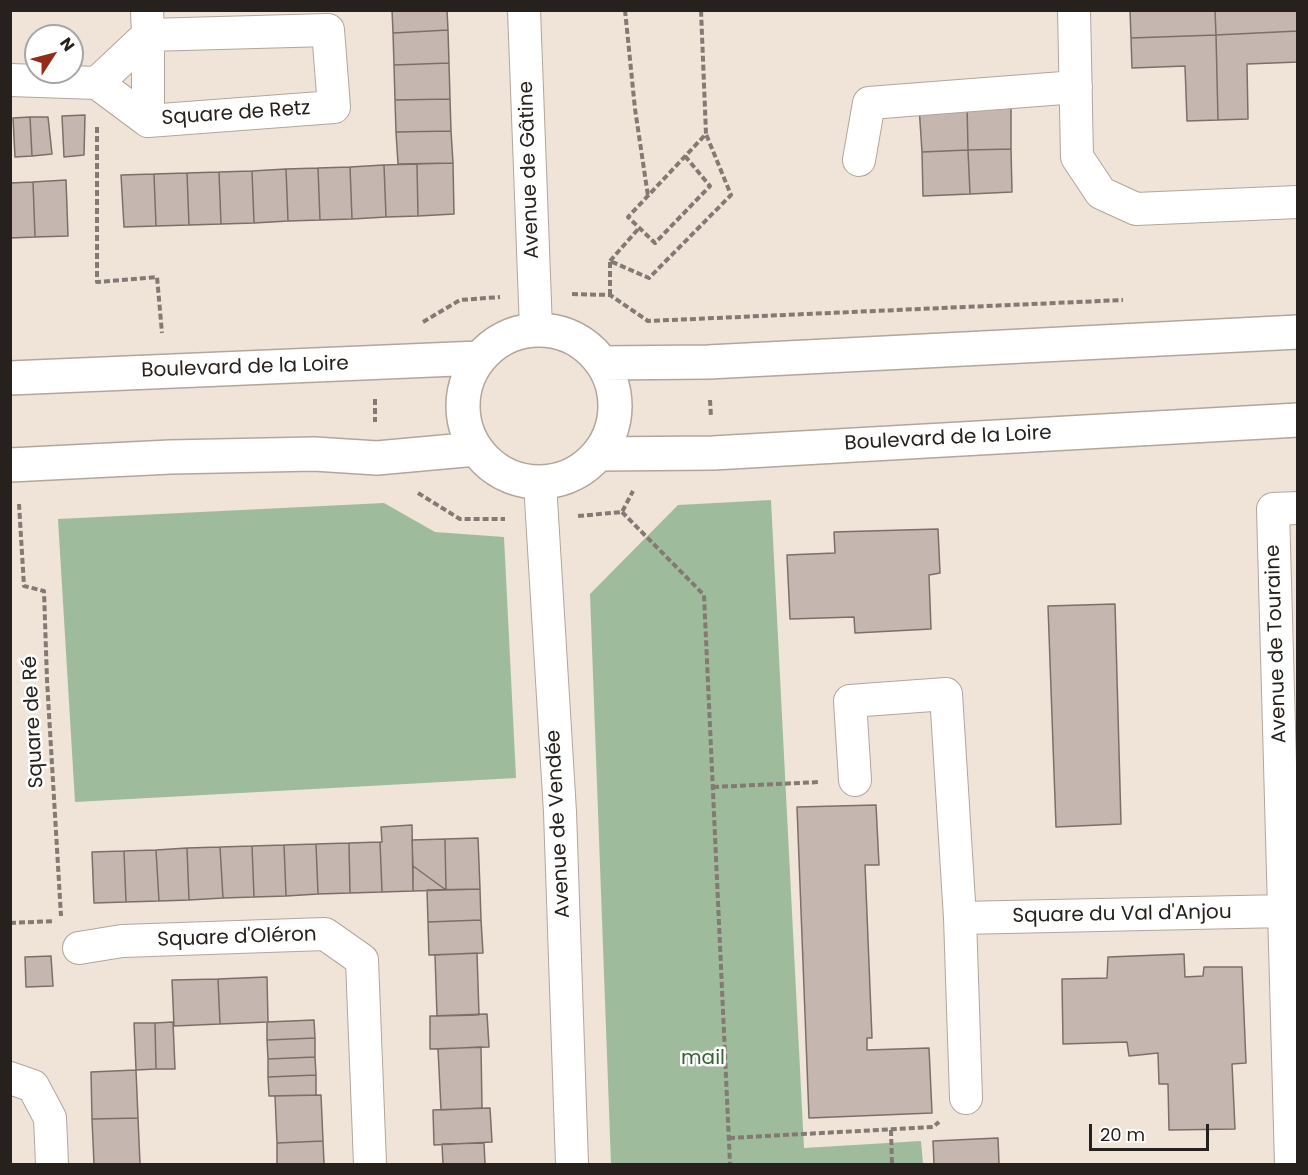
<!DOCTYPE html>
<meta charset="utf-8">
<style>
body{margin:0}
#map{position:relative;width:1308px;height:1175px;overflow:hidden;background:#f0e3d8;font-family:Poppins,sans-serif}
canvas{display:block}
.frame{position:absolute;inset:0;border:12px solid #26211d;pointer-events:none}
.north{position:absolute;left:24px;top:24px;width:60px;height:60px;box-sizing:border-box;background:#fff;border:2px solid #a8a6a5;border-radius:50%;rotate:54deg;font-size:16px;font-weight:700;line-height:24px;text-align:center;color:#26211d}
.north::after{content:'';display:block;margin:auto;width:21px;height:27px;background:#952b1a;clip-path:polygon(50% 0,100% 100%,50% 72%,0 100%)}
.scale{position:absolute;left:1089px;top:1124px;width:120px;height:27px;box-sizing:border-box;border:3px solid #26211d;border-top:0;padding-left:8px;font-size:18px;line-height:21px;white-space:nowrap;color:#26211d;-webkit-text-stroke:4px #fff;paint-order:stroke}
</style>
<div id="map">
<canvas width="1308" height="1175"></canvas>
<div class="frame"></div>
<div class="north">N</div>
<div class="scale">20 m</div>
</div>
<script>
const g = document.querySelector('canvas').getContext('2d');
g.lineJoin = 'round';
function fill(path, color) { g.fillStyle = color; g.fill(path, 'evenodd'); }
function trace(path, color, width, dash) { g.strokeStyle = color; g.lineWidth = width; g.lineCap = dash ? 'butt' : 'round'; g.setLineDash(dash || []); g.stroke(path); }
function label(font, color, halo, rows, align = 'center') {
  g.font = font + ' Poppins,sans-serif'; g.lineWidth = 5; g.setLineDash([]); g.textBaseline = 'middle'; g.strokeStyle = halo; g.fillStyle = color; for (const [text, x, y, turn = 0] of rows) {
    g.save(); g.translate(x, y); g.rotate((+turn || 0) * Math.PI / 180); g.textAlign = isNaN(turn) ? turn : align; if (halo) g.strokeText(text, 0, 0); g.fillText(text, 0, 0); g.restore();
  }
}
fill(new Path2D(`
 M771 500 804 1148 921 1141 923 1164H611L590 594 678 505Z
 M384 503 435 532 504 537 516 778 75 802 58 519Z`), '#9ebc9b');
const building = new Path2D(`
 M392 10H447L448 30 393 33Z
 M1130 10H1215L1216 35 1131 38Z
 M1215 10H1298V31L1216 35Z
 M448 30 449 63 394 65 393 33Z
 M1298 31V62L1247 64 1248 119 1218 120 1216 35Z
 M1216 35 1218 120 1187 121 1185 66 1132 68 1131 38Z
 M449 63 450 99 395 100 394 65Z
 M450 99 451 131 396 132 395 100Z
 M1011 103V149L968 150 967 104Z
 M967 104 968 150 922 152 919 106Z
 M85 115 84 155 64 157 62 116Z
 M30 117H48L52 154 32 156Z
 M30 117 32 156 15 157 13 118Z
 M451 131 453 163 398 164 396 132Z
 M1011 149 1012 192 970 194 968 150Z
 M968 150 970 194 923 196 922 152Z
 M453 163 454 214 418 216 417 164Z
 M417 164 418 216 386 217 384 165Z
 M384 165 386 217 352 219 350 167Z
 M350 167 352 219 320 220 318 168Z
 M318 168 320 220 288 221 286 169Z
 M286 169 288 221 254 223 252 171Z
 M252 171 254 223 221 224 219 172Z
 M219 172 221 224 189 225 187 173Z
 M187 173 189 225 156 226 154 174Z
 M154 174 156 226 124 227 121 175Z
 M66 180 68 236 35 237 33 182Z
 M33 182 35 237 10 238V183Z
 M938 529 940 573 929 575 931 629 855 633 854 617 790 619 787 555 835 553 834 532Z
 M1115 604 1121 824 1056 827 1048 606Z
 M876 805 879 865H865L872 1038H867V1050L929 1048 932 1113 809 1118 797 807Z
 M412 825 413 891 382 892 380 842H382L381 827Z
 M478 838 480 889 446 890 445 839Z
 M445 839 446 890 413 866 412 840Z
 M380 842 382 892 350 893 349 843Z
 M349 843 350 893 318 894 316 844Z
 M316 844 318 894 286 896 284 845Z
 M284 845 286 896 254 897 252 846Z
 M252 846 254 897 223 898 220 847Z
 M220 847 223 898 189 900 187 848Z
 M187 848 189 900 159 901 156 850Z
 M156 850 159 901 126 902 124 851Z
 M124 851 126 902 94 903 92 852Z
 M413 866 446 890 413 891Z
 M480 889 481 920 428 922 427 890Z
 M481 920 483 953 429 955 428 922Z
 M477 953 479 1015 437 1016 435 955Z
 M1184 954 1185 977 1203 976 1204 967H1242L1246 1063 1232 1064 1235 1129 1169 1130 1168 1084H1159L1158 1053 1129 1056 1127 1042 1063 1044 1062 979 1107 978 1108 957Z
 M51 956 53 986 26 987 25 957Z
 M267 977 268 1022 220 1024 218 979Z
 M218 979 220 1024 174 1026 172 980Z
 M487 1014 489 1047 430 1049V1016Z
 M314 1020 315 1038 267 1040V1022Z
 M173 1022 175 1069H156L155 1023Z
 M134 1023H155L156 1069 136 1070Z
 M315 1038V1057L268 1059 267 1040Z
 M481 1047 482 1108 441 1110 438 1049Z
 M315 1057 316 1075 268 1077V1059Z
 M136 1070 138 1118 92 1119 91 1072Z
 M316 1075V1095L269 1096 268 1077Z
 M321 1095 323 1141 277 1143 275 1096Z
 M490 1108 492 1142 434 1145 433 1110Z
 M138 1118 140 1164H94L92 1119Z
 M998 1138 999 1164H934L933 1141Z
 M323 1141 324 1164H277V1143Z
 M484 1143 485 1164H443L442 1144Z`);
fill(building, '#c6b6b0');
trace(building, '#7d6e68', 1.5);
const minor = new Path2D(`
 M524 10 536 329
 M1074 10 1077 157 1101 193 1136 209 1298 202
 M328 30 334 107 148 121V35Z
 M10 80 97 83 148 35 147 10
 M97 83 148 121
 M859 160 869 103 1076 87
 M540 483 560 812 572 1164
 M855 780 850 701 946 694 960 918 1285 911
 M960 918 966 1098
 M79 948 122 941 325 934 362 960 370 1164
 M10 1078 33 1086 50 1118 52 1164
 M1291 1164 1273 509 1298 508`);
const tertiary = new Path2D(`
 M463 406a76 76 0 1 1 152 0a76 76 0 1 1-152 0Z
 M602 363 708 362 1298 332
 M10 378 479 358
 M599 454 713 453 1298 420
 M10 465 170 457 314 454 377 458 476 449`);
trace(minor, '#b2a69b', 34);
trace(tertiary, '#b2a69b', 36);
trace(new Path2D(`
 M625 10 635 109 648 196
 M97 127V282L157 277 162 333
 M685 156 710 186 655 243 628 217 706 134 701 10
 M610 261 639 228
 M572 294 610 295 648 321 1123 300
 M610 295V261L649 278 731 195 706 134
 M423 322 460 300 500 297
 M375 399V422
 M710 400 711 417
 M418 493 460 519H505
 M19 504 24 586 44 591 47 680 61 916
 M622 512 704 595 730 1164
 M578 516 622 512 633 491
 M713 787 820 782
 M10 923 55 921
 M891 1130 892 1164
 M729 1138 933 1127 939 1122`), '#837a73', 4, [6, 3]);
trace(minor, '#fff', 32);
trace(tertiary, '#fff', 33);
label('20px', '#26211d', '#fff', [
 ["Square de Retz",236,114,-4],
 ["Avenue de Gâtine",530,170,-92],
 ["Boulevard de la Loire",245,368,-2],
 ["Boulevard de la Loire",948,439,-3],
 ["Avenue de Touraine",1277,644,-92],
 ["Square de Ré",34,722,-93],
 ["Avenue de Vendée",559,824,-93],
 ["Square du Val d'Anjou",1122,915,-1],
 ["Square d'Oléron",237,938,-2]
]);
label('20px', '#346231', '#fff', [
 ["mail",703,1059]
]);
</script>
